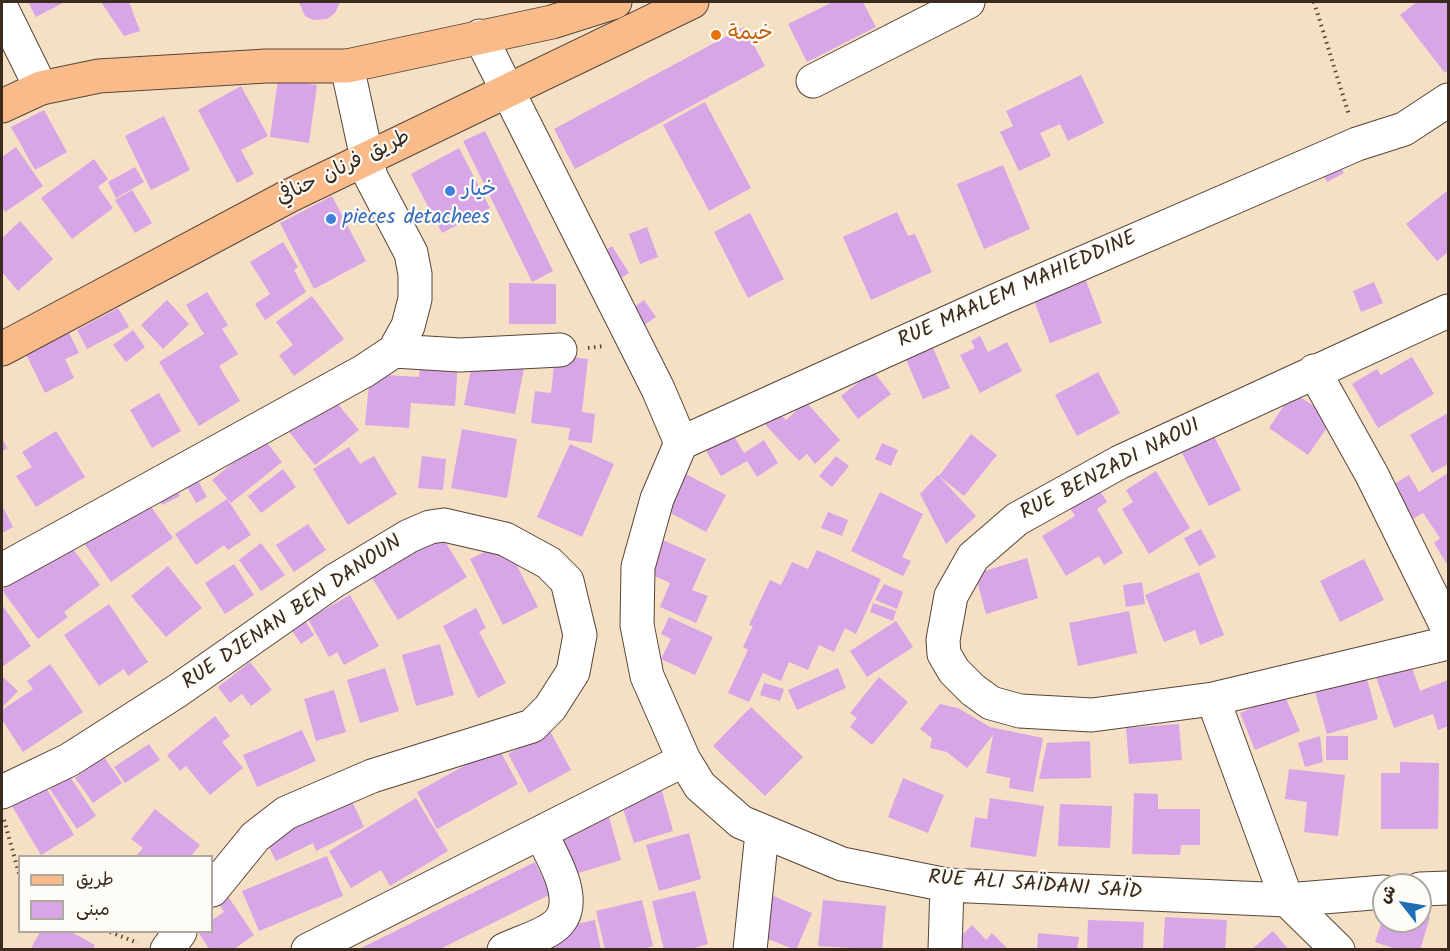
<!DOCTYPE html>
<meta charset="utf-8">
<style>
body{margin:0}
#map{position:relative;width:1450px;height:951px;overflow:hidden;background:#f5dfc5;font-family:Kalam,"Playpen Sans Arabic",sans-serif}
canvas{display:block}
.frame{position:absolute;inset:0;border:3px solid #3b2a1e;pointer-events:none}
.legend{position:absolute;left:18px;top:855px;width:195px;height:78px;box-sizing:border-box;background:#fdfcf7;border:2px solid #afa8a0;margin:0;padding:8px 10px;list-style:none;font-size:18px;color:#3b2a1e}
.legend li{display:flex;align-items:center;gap:12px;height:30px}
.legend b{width:30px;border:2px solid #afa8a0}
.north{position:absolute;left:1372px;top:873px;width:60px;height:60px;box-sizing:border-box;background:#fdfcf7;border:2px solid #afa8a0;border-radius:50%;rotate:301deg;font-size:16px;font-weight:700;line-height:24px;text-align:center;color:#3b2a1e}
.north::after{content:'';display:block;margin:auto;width:21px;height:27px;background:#1f6fb2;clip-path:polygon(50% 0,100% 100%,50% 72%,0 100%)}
</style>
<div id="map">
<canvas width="1450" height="951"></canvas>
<div class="frame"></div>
<ul class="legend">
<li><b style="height:8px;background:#fabb8b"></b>طريق</li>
<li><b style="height:16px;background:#d8a6e7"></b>مبنى</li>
</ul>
<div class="north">ش</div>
</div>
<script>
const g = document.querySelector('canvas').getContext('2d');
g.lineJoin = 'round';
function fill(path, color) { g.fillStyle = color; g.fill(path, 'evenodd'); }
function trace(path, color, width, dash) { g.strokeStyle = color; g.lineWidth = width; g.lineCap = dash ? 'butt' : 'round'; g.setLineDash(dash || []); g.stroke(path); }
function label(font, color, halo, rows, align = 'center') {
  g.font = font + ' Kalam,"Playpen Sans Arabic",sans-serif'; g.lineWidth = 4.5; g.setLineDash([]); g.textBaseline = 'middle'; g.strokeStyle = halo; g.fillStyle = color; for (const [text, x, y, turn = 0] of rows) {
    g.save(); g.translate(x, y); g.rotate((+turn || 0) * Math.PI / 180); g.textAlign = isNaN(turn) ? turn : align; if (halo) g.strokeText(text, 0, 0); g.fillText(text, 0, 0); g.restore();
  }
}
fill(new Path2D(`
 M28 2H65L36 17Z
 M101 2H129L140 31 124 36Z
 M299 2H340L335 13 327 19 313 20 305 16Z
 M833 2H863L876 27 807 62 788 24Z
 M1417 2H1448V70L1445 73 1400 15Z
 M744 27 765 66 575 169 554 129Z
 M1081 75 1104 123 1068 141 1060 124 1040 133 1051 156 1019 171 1000 132 1013 126 1006 111Z
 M278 79 317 85 309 143 270 137Z
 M241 86 268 136 241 150 254 174 237 183 198 110Z
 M705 102 751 188 709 211 663 125Z
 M44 110 67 152 35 170 11 127Z
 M164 116 190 170 151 190 125 136Z
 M485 131 553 271 532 282 463 141Z
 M16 147 43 186 5 212 2 206V157Z
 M459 148 490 208 442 233 411 174Z
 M1336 158 1344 173 1327 182 1319 167Z
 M94 159 108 179 98 187 113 208 72 239 41 198Z
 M1003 165 1030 229 984 249 957 184Z
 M135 167 144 182 116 198 108 182Z
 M132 190 152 223 135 233 115 200Z
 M1448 190V252L1437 261 1406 224Z
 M332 196 366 261 314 289 280 223Z
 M897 212 908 236 915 234 932 272 871 300 843 237Z
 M750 213 784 279 748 298 714 232Z
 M20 221 53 259 18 291 2 272V238Z
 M647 227 658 257 640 264 629 234Z
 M283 242 298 267 294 270 306 292 265 320 255 304 270 294 250 262Z
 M612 246 629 273 615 282 598 256Z
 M1085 278 1102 323 1050 343 1033 298Z
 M1374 282 1383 303 1361 312 1353 291Z
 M509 283 556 284V324H509Z
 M207 292 228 325 222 329 238 354 219 366 240 401 199 426 159 362 204 334 186 305Z
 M312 296 344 339 294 376 279 355 293 345 276 322Z
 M167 300 189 324 163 349 141 325Z
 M644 300 656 317 638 329 627 312Z
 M118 308 129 327 87 349 77 330Z
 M133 330 145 347 126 362 113 345Z
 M69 333 79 353 65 359 74 378 45 393 26 354Z
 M980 336 988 352 1007 342 1022 371 980 393 960 355 975 348 971 341Z
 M929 338 950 388 923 399 902 350Z
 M555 355 588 359 582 412 595 414 592 443 568 440 570 428 531 423 535 391 551 393Z
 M1412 357 1434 394 1378 428 1352 384 1377 369 1381 375Z
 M420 359 458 362 455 406 411 403 409 428 365 425 370 374 419 377Z
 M473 359 524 368 515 414 464 405Z
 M873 371 891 394 858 419 841 396Z
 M1098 372 1120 413 1077 436 1055 395Z
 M1293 392 1333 419 1308 455 1269 428Z
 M159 393 181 431 152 448 130 410Z
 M329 393 359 430 315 465 286 428Z
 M806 402 840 440 815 464 807 454 799 461 759 418 773 406 786 420Z
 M1448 413V464L1432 473 1410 435Z
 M729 428 744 453 764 440 778 463 757 477 747 461 721 476 702 444Z
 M462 429 517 439 507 498 451 488Z
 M56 431 85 477 36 507 16 476 32 467 22 452Z
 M971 434 997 455 964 496 939 476Z
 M1214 436 1241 490 1209 506 1182 453Z
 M2 438 7 448 2 452Z
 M263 438 282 462 231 503 212 480Z
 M882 443 898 450 891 466 875 459Z
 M570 444 614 464 582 537 537 517Z
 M349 447 360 464 374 456 397 494 348 525 313 469Z
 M422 456 446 459 443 490 418 488Z
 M836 456 849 466 832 487 819 476Z
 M283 469 296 487 261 513 248 496Z
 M1156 471 1190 528 1149 554 1122 509 1133 502 1126 490Z
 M193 472 207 497 196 503 182 478Z
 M682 472 726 495 706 532 663 509Z
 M1448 473V566L1434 543 1440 538 1423 513 1413 519 1391 486 1409 475 1419 492Z
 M938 475 976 516 946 544 920 494Z
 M173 482 180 496 162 505 155 492Z
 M1095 483 1107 502 1097 509 1123 553 1104 565 1099 556 1066 576 1042 536 1075 516 1065 501Z
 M880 492 923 514 902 557 911 561 903 576 851 551Z
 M145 498 173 538 111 582 83 542Z
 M227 499 251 535 228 550 224 545 196 565 175 534Z
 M2 505 13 527 2 533Z
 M828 512 848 520 842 536 821 528Z
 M308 524 326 550 294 572 276 545Z
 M1201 529 1216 557 1199 566 1184 538Z
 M438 530 467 577 398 620 369 573Z
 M656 537 706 559 692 590 708 596 696 623 660 607 670 583 641 570Z
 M67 541 100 585 64 612 68 617 38 639 2 590Z
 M505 542 538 607 503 625 470 559Z
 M261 543 285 575 261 591 239 560Z
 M817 550 881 579 856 634 845 628 834 652 819 645 808 670 789 662 781 681 763 673 749 702 728 693 748 650 743 647 753 626 749 625 770 580 781 585 792 562 808 569Z
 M1027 558 1038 598 986 614 975 574Z
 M1364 559 1384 600 1340 622 1320 581Z
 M234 564 254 595 225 614 205 583Z
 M168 566 202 608 166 637 131 596Z
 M1199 572 1224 635 1200 645 1195 630 1164 642 1145 595Z
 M1142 582 1145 604 1126 607 1123 585Z
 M884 584 903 592 897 609 875 600Z
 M350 595 379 646 344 665 337 652 329 657 308 619Z
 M873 603 896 611 893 621 870 612Z
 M109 604 148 662 128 676 124 669 99 686 64 635Z
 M2 605 31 646 2 667Z
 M476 608 486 628 479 632 506 683 478 698 443 626Z
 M299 611 314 635 301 644 285 620Z
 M1129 611 1137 653 1078 666 1069 623Z
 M669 617 713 637 695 675 661 659 671 639 661 634Z
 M896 621 913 647 867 677 850 651Z
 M440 644 454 695 416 706 402 655Z
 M1407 653 1420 691 1448 680V726L1438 730 1433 714 1394 728 1372 666Z
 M250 662 272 690 251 706 242 694 230 703 218 687Z
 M50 664 83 712 23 752 2 720V710L33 689 27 681Z
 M1363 664 1378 719 1327 734 1311 678Z
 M385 668 399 711 360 723 347 680Z
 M838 668 846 688 797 710 788 690Z
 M2 676 18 691 2 708Z
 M879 677 908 702 872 745 850 727 857 718 850 713Z
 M764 683 784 689 780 701 760 695Z
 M334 690 346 732 316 741 304 699Z
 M1284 694 1300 731 1255 750 1240 713Z
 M940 704 958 708 990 727 1043 738 1033 792 1009 788 1010 778 986 773 993 735 967 768 947 752 930 748 932 738 920 729Z
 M751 707 803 757 765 796 713 746Z
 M215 716 230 736 222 742 243 768 210 795 186 766 180 771 167 755Z
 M1179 724 1182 760 1129 764 1126 728Z
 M302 730 316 761 257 787 243 755Z
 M550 731 571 770 529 793 508 754Z
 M1320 736 1323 762 1305 767 1298 743Z
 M1326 736H1348V760H1326Z
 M1090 741 1091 778 1039 779 1047 743Z
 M149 744 160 760 125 783 114 767Z
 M498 747 518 784 437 829 417 792Z
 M104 757 122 783 93 803 75 778Z
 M1400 762 1439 763 1438 829H1381V773H1400Z
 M63 766 96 816 77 829 43 779Z
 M1289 769 1345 775 1338 836 1304 832 1307 802 1285 799Z
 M903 778 944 795 928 833 888 817Z
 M42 781 74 835 41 855 9 801Z
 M660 784 673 831 634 843 619 796Z
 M1134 793 1158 794V809H1200V845H1181L1180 855 1132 854Z
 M350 797 364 827 316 851 313 843 276 861 263 835Z
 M416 798 448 851 390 886 381 870 351 888 329 851Z
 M990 798 1044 806 1036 857 970 847 975 817 987 819Z
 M1060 804 1112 806 1110 848 1058 846Z
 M155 809 200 845 191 856H136L143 848 131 839Z
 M609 817 621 860 572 875 559 831Z
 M689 833 701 879 659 891 646 845Z
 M327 856 343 896 259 931 242 891Z
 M535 862 551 894 438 950H357Z
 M695 891 708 944 688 950H664L652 901Z
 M769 894 812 913 796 950 752 933Z
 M227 895 254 935 233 950H210L198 932H212V920L224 912 218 902Z
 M642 900 653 946 639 950H605L596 911Z
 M823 900 886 906 882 950 818 946Z
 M1420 914 1430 917 1420 950H1399L1375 942 1384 915V921H1420Z
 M1165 917 1227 920 1225 950H1163Z
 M595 920 601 950H552L548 930Z
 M1088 920 1144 922 1143 950H1087Z
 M972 925 986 940 992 933 1009 950H951L949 948Z
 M1273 931 1289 950H1251Z
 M40 932H71L95 945 93 950H30Z
 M1038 933 1079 937 1077 950H1037Z`), '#d8a6e7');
const minor = new Path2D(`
 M2 9 41 88
 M480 36 658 389 681 443 657 499 638 567 637 625 647 676 684 760 700 786 741 822 842 864 947 885 1287 900 1384 892
 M813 81 968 2
 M1448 311 1120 462 1017 519 973 557 951 596 943 640 944 654 954 671 973 690 991 703 1020 711 1092 715 1213 699 1448 643
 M394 351 460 355 560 350
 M1314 371 1372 475 1448 629
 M681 443 1004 297 1357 144 1404 129 1448 100
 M2 570 364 371 394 351 408 326 415 299V274L411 253 371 177 347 66
 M1213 699 1287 900 1338 950
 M2 792 69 760 177 691 334 581 409 536 430 527 444 525 505 539 549 563 567 581 580 635 573 672 550 708 532 726 372 776 286 813 255 837 212 890
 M1420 889 1448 888
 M167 950 180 932
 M308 950 684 760
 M504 950C520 942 548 935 559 922 579 899 552 856 541 834
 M750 950 762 833
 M945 950 947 885`);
const major = new Path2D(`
 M2 106 41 88 99 76 266 66H347L552 22 615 2
 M2 349 289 196 692 2`);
trace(minor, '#574537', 35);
trace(major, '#574537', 35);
trace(new Path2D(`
 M1314 2 1349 115
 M588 348 604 346
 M4 820 20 877
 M110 932 138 943`), '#574537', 4, [1.5, 4.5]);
trace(minor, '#fff', 33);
trace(major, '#fabb8b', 33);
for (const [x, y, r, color] of [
 [716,35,6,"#e8710a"],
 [450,191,6,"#3f7fe0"],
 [331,219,6,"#3f7fe0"]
]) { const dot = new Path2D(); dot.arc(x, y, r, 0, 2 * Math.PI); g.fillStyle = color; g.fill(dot); trace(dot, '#fdfcf7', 2); }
label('21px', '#c56008', '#fdfcf7', [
 ["خيمة",728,35]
], 'left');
label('21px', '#3b2a1e', '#fdfcf7', [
 ["طريق فرنان حنافي",344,169,-26],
 ["RUE MAALEM MAHIEDDINE",1018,291,-24],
 ["RUE BENZADI NAOUI",1111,471,-27],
 ["RUE DJENAN BEN DANOUN",293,614,-34],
 ["RUE ALI SAÏDANI SAÏD",1035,887,4]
]);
label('21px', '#366cbe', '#fdfcf7', [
 ["خيار",462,191],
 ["pieces detachees",343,219]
], 'left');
</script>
